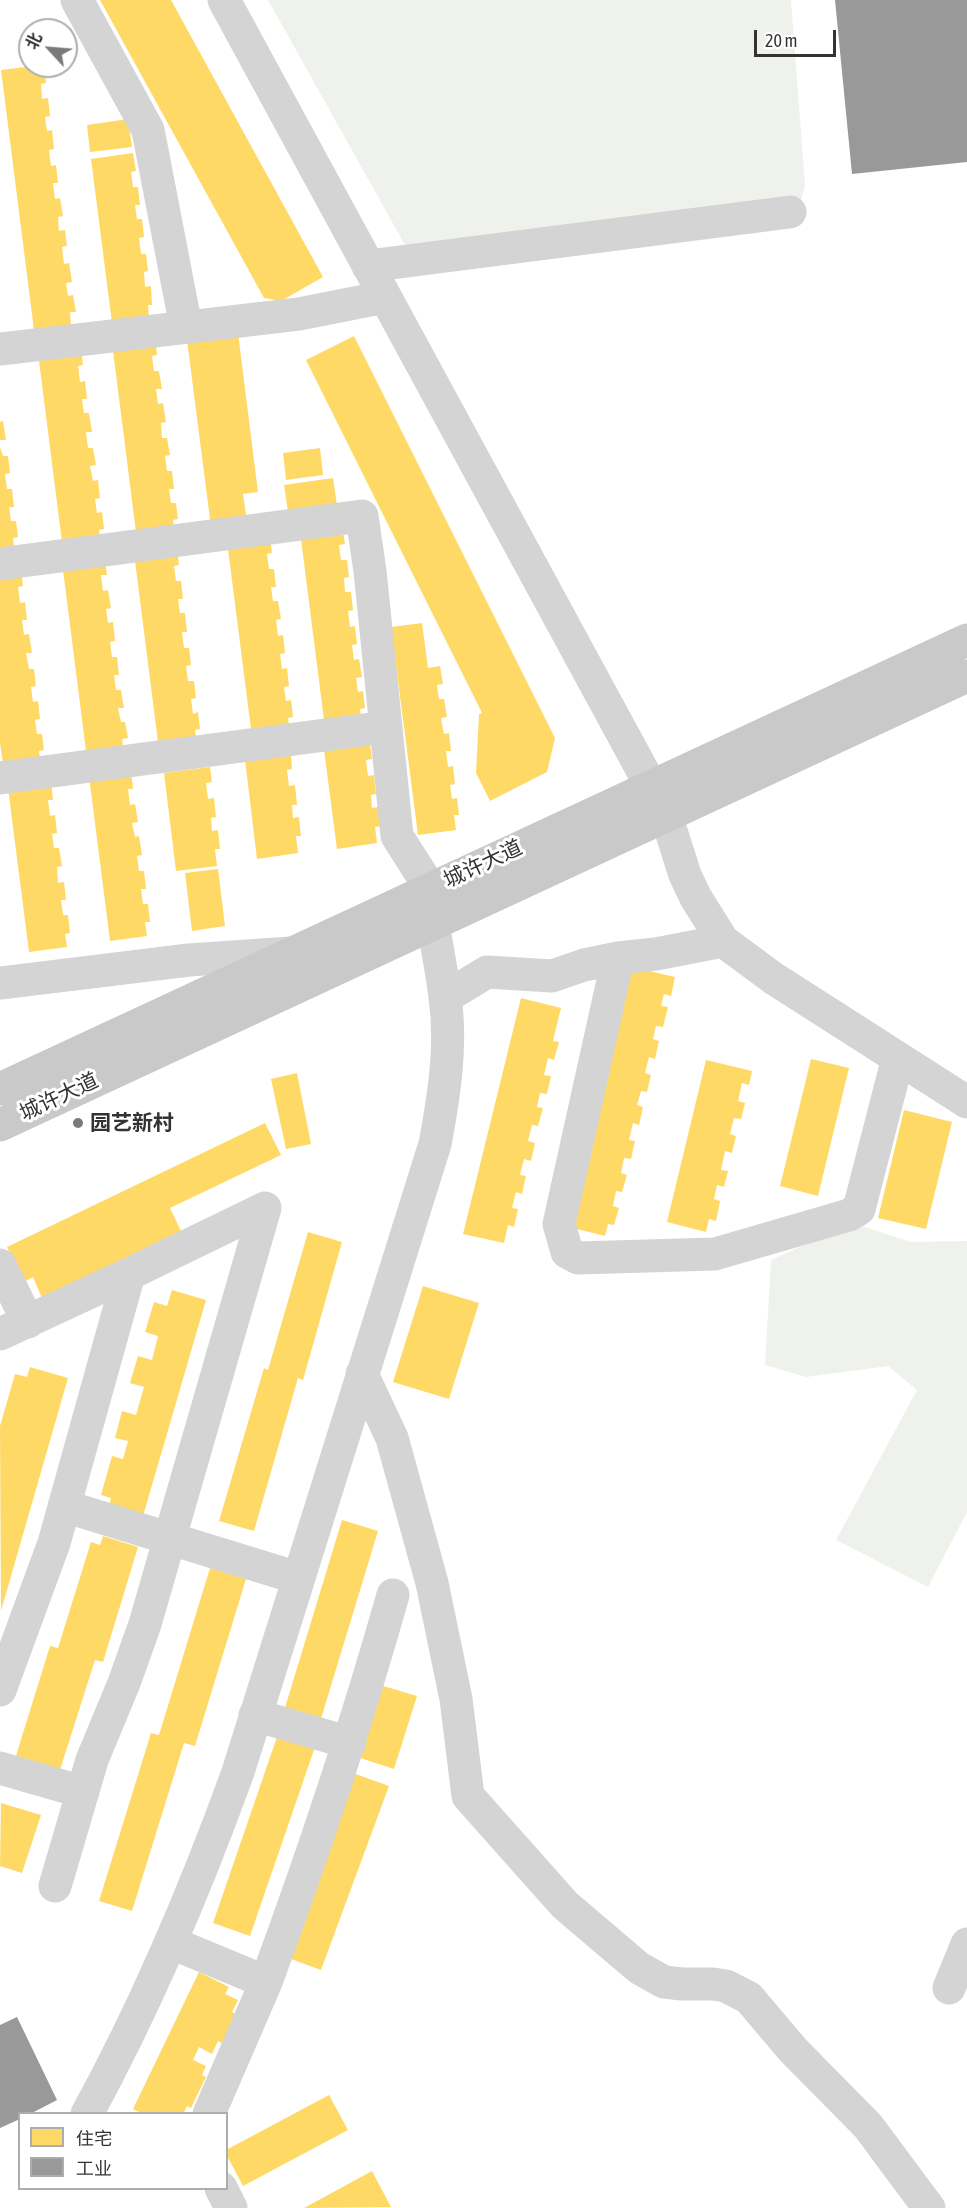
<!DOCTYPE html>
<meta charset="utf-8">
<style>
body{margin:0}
#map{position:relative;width:967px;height:2208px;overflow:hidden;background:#fff;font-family:"Asap Condensed","Noto Sans SC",sans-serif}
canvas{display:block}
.legend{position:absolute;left:18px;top:2112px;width:210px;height:78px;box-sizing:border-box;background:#fff;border:2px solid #adadad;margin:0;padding:8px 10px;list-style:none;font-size:18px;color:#333}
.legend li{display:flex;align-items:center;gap:12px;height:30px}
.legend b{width:30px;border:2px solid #adadad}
.north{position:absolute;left:18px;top:18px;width:60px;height:60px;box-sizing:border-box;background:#fff;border:2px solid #adadad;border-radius:50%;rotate:296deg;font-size:16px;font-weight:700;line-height:24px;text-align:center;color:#333}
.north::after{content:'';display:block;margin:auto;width:21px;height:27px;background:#7a7a7a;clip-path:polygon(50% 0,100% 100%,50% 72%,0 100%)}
.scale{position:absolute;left:754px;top:30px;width:82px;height:27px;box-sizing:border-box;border:3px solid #333;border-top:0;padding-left:8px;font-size:18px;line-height:21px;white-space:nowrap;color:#333;-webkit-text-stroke:4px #fff;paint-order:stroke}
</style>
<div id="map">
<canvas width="967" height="2208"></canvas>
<ul class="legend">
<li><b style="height:16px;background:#ffd966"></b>住宅</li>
<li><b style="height:16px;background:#999"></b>工业</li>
</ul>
<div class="north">北</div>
<div class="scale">20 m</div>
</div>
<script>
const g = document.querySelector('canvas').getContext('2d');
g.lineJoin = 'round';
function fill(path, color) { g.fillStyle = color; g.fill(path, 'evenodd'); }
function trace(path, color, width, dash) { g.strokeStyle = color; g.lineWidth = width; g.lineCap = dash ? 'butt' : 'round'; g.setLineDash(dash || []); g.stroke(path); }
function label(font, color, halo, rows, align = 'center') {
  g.font = font + ' "Asap Condensed","Noto Sans SC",sans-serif'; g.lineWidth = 6; g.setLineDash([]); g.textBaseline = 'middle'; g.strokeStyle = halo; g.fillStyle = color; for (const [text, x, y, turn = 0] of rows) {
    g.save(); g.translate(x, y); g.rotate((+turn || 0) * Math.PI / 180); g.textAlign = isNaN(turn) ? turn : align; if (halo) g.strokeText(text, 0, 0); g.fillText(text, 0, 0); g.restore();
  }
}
fill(new Path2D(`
 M268 0H791L805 185 801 201 410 254Z
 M853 1223 911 1242 967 1241V1512L928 1587 836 1540 917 1390 888 1366 806 1377 765 1365 771 1260Z`), '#eff2ec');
fill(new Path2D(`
 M100 0H171L323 277 281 301 264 298Z
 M33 66H44L46 83 41 84 42 99 48 98 50 116 45 117 47 131 52 130 54 149 49 150 51 166 56 165 58 183H53L55 199 60 198 63 216 58 217 59 231 65 230 67 246 62 247 64 264 69 263 72 282 66 283 68 296 73 295 76 312H70L71 325 34 330 1 70Z
 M128 119 132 147 90 152 87 125Z
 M133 153 136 171 131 172 133 187H138L140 205H135L137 219H142L144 237 139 238 141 254H146L148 271 144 272 145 287 151 286 152 305H148L149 318 112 323 91 159Z
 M238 333 258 492 243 494 247 522 211 527 187 340Z
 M354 336 555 738 547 772 490 801 476 773 479 714 482 713 306 360Z
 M155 337 157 355 152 356 154 371H159L162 389H156L158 404 163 403 166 422 161 423 162 438H167L170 455 165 456 167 471H172L174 489H169L171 503H176L178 519 173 520 175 535 137 540 112 343Z
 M81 347 83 365 78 366 80 382 85 381 87 399H82L84 413H89L92 432H86L88 448H93L96 465 90 466 93 481 98 480 100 498 95 499 97 513 102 512 104 529 99 530 101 544 63 550 38 353Z
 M3 421 6 440H0V422Z
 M0 447 3 456H8L10 473 5 474 7 489H12L14 507H9L11 521H16L18 537 13 538 15 553 0 555Z
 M320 448 323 475 286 480 283 453Z
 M333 478 338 512 289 519 284 485Z
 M342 526 345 544 339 545 341 560H347L349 577 344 578 345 592H351L353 610 348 611 350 627 355 626 357 644 352 645 354 660 359 659 362 677 356 678 358 692 363 691 365 708 360 709 362 723 325 728 300 531Z
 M270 535 272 553 267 554 269 569H274L276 587H271L273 601H278L281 619 276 620 278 636 283 635 285 653 280 654 282 669 287 668 289 686 284 687 286 701 291 700 293 717 288 718 290 732 252 737 227 541Z
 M177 547 179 565 174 566 176 581H181L183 599H178L180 613H185L187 632H182L184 648H189L191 665 186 666 188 681H194L196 698 191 699 193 714 198 712 200 729 195 730 197 745 159 750 134 553Z
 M104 556 107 575H101L103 591 108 590 111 608 106 609 108 623 113 622 115 641 110 642 112 657H117L119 675H114L116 690H121L124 708H118L121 722H125L128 738 122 739 124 754 87 759 62 562Z
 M21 568 23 586 18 587 20 603 25 602 27 620H22L24 635 29 634 32 653H26L29 669H34L36 686 31 687 33 702 38 701 40 719 35 720 37 734H42L44 750 39 751 41 766 4 771 0 743V571Z
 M422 623 428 668 440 666 443 684 437 685 439 699H444L447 717 441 718 444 734 449 733 451 751H446L448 767 453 766 455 784 450 785 452 799 457 798 459 815H454L456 830 418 835 391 627Z
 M370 744 372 759 366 760 368 776 374 775 376 794 371 795 372 808 378 807 381 826 375 827 377 843 337 849 324 750Z
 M291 754 292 769 287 770 289 786 295 785 297 805H292L293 818 299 817 301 836H296L298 853 257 859 245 760Z
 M210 767 212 782 206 783 208 799 214 798 216 817 211 818 212 831 218 830 220 849H215L217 866 176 871 164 773Z
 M131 771 133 789H128L130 805 135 804 138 822 132 823 135 837 139 836 142 855 137 856 139 871H144L146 889H141L143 904H148L150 922H145L147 936 110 941 89 776Z
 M51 782 53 800H48L50 816 55 815 57 833 52 834 54 848H59L62 866 57 867 58 883 64 882 66 900H61L63 915H68L70 933 65 934 67 947 29 952 8 788Z
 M218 869 225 926 192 931 185 873Z
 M628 966 675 977 671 996 664 994 661 1006 668 1007 663 1027 656 1026 653 1039 659 1041 655 1059 649 1057 645 1073 651 1075 647 1092 641 1091 637 1105 643 1107 639 1125 633 1123 629 1140 635 1141 631 1159 624 1158 621 1173 627 1175 622 1192 616 1191 613 1206 619 1208 614 1225 608 1224 605 1236 565 1226Z
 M521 998 561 1008 553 1041 559 1042 554 1060 548 1058 544 1075 551 1076 547 1094 540 1093 537 1107 543 1108 538 1126 532 1125 528 1141 535 1143 531 1161 524 1159 520 1175 526 1176 522 1194 516 1192 512 1208 518 1209 514 1227 508 1225 504 1243 463 1234Z
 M811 1059 849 1068 818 1196 780 1186Z
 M706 1060 752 1071 749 1085 742 1083 738 1101 745 1103 741 1119 734 1118 730 1134 736 1136 732 1153 725 1151 721 1170 728 1171 724 1187 717 1185 714 1199 720 1201 716 1221 709 1219 706 1232 667 1222Z
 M297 1073 311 1144 286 1149 271 1079Z
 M904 1110 952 1122 926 1229 878 1218Z
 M265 1123 281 1155 170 1208 181 1231 42 1298 33 1277 24 1282 7 1247Z
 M308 1232 342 1242 303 1380 298 1378 254 1531 219 1521 264 1368 268 1370Z
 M423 1286 479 1303 449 1399 393 1382Z
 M172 1290 206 1300 143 1516 109 1506 111 1498 101 1495 112 1456 123 1459 128 1441 115 1438 122 1411 136 1415 144 1387 130 1383 138 1356 152 1360 158 1336 145 1332 154 1302 167 1306Z
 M30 1367 68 1378 1 1611 0 1426 15 1374 27 1377Z
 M342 1520 378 1531 320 1722 284 1711Z
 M103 1536 138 1547 103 1662 95 1660 59 1773 15 1759 50 1646 58 1648 91 1542 100 1545Z
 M210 1568 246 1579 195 1746 184 1743 132 1911 99 1901 151 1733 159 1735Z
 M380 1685 417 1696 394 1769 357 1757Z
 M278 1734 315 1747 250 1936 213 1923Z
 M350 1772 389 1786 321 1970 283 1956Z
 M1 1803 41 1815 22 1873 0 1866Z
 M199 1972 229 1987 225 1994 238 2000 232 2012 236 2014 222 2043 218 2041 212 2054 199 2047 193 2060 206 2066 202 2075 206 2077 191 2108 187 2106 183 2114H143L133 2109Z
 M329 2095 348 2130 243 2186 226 2154V2150Z
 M372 2171 391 2207 304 2208Z`), '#ffd966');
fill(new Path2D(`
 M835 0H967V162L852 174Z
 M17 2017 57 2100 30 2114H20V2119L0 2128V2025Z`), '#999');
trace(new Path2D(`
 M77 0 148 130 186 327
 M224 0 651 786
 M368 266 790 212
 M0 349 299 314 385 297
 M0 564 362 516 370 571 397 836 430 888
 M0 778 386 727
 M666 815 685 875 696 898 723 941 773 978 967 1102
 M618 958 559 1224 567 1252 578 1258 715 1254 849 1215 859 1209 898 1058
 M0 983 189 960 291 953
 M446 997 487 972 552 976 584 965 618 958 656 954 723 941
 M0 1265 28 1322
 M0 1334 129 1274 265 1208
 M362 1374 392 1438 432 1583 456 1699 468 1796 565 1905 639 1968 664 1982 682 1984H713L726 1986 749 1998 793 2050 868 2126 929 2208
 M64 1506 298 1578
 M0 1690 54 1543 129 1274
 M255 1715 350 1743
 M0 1768 83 1792
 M55 1886 92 1760 124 1683 145 1624 265 1208
 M172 1943 266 1982 209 2114
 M266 1982C313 1855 356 1726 393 1595
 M949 1988 967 1944
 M87 2114C148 2002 195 1891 238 1772L435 1144C444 1096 452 1046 445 997 442 972 437 948 433 923
 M221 2188 231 2208`), '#d4d4d4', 33);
trace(new Path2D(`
 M0 1089 967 640
 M0 1125 967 676`), '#c9c9c9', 33);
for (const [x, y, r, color] of [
 [78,1123,6,"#7a7a7a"]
]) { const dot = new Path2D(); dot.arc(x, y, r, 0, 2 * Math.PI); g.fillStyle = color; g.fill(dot); trace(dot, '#fff', 2); }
label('21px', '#333', '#fff', [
 ["城许大道",483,864,-25],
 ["城许大道",59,1097,-25]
]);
label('bold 21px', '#333', '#fff', [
 ["园艺新村",90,1123]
], 'left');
</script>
